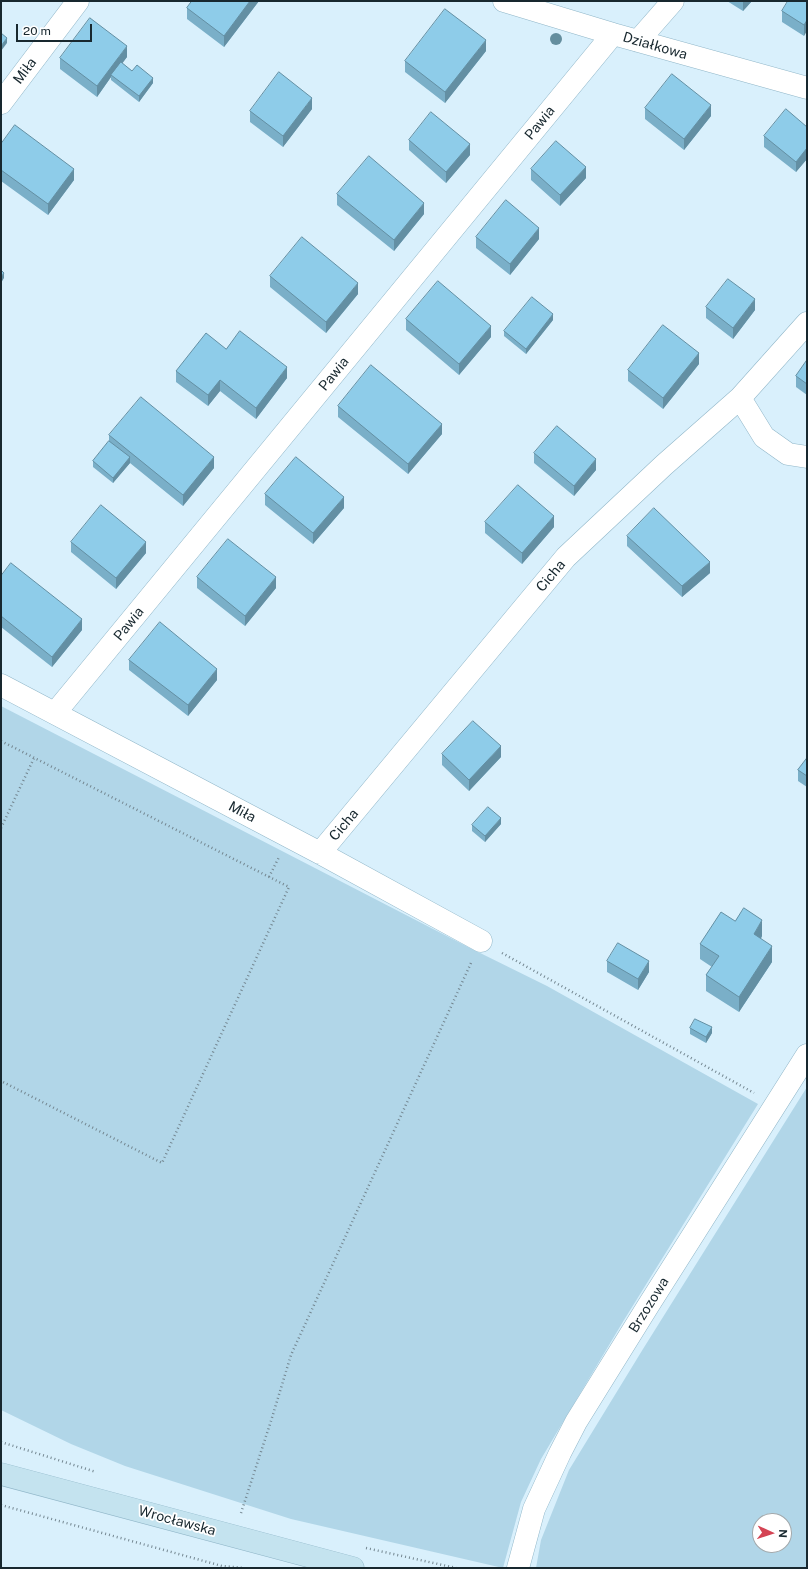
<!DOCTYPE html>
<meta charset="utf-8">
<style>
body{margin:0}
#map{position:relative;width:808px;height:1569px;overflow:hidden;background:#d9f0fc;font-family:"Public Sans",sans-serif}
canvas{display:block}
.frame{position:absolute;inset:0;border:2px solid #18282f;pointer-events:none}
.north{position:absolute;left:752px;top:1513px;width:40px;height:40px;box-sizing:border-box;background:#fff;border:1px solid #a3a9ac;border-radius:50%;rotate:93deg;font-size:11px;font-weight:700;line-height:16px;text-align:center;color:#18282f}
.north::after{content:'';display:block;margin:auto;width:14px;height:18px;background:#d44454;clip-path:polygon(50% 0,100% 100%,50% 72%,0 100%)}
.scale{position:absolute;left:16px;top:24px;width:76px;height:18px;box-sizing:border-box;border:2px solid #18282f;border-top:0;padding-left:5px;font-size:12px;line-height:14px;white-space:nowrap;color:#18282f;-webkit-text-stroke:3px #fff;paint-order:stroke}
</style>
<div id="map">
<canvas width="808" height="1569"></canvas>
<div class="frame"></div>
<div class="north">N</div>
<div class="scale">20 m</div>
</div>
<script>
const g = document.querySelector('canvas').getContext('2d');
g.lineJoin = 'round';
function fill(path, color) { g.fillStyle = color; g.fill(path, 'evenodd'); }
function trace(path, color, width, dash) { g.strokeStyle = color; g.lineWidth = width; g.lineCap = dash ? 'butt' : 'round'; g.setLineDash(dash || []); g.stroke(path); }
function label(font, color, halo, rows, align = 'center') {
  g.font = font + ' "Public Sans",sans-serif'; g.lineWidth = 3.5; g.setLineDash([]); g.textBaseline = 'middle'; g.strokeStyle = halo; g.fillStyle = color; for (const [text, x, y, turn = 0] of rows) {
    g.save(); g.translate(x, y); g.rotate((+turn || 0) * Math.PI / 180); g.textAlign = isNaN(turn) ? turn : align; if (halo) g.strokeText(text, 0, 0); g.fillText(text, 0, 0); g.restore();
  }
}
fill(new Path2D(`
 M1 706 468 947 547 986 758 1104 624 1320 541 1459 521 1502 503 1568 291 1519 125 1466 71 1444 1 1410Z
 M807 1087V1568H536L541 1540 569 1470 643 1349ZM760 1521H784V1545H760Z`), '#b1d6e8');
const street = new Path2D(`
 M504 1 613 34 807 88
 M638 41 673 1
 M1 103 78 1
 M740 398 764 437 788 454 807 457
 M1 685 320 853 481 941
 M55 713 613 34
 M320 853 566 557 664 465 740 398 807 323
 M518 1568 534 1509 560 1453 576 1422 648 1306 807 1055`);
const secondary = new Path2D(`
 M1 1474 353 1568`);
trace(street, '#90b6c8', 23);
trace(secondary, '#90b6c8', 23);
trace(new Path2D(`
 M1 741 289 887 162 1163 1 1081
 M1 828 34 758
 M269 877 279 857
 M502 953 754 1093
 M1 1442 96 1472
 M1 1505 222 1566 244 1568
 M241 1513 271 1421 291 1355 471 963
 M366 1548 456 1568`), '#748791', 2.5, [1, 3]);
trace(street, '#fff', 22);
trace(secondary, '#c4e3ef', 22);
g.fillStyle = '#648e9e';
for (const [x, y] of [
 [556,39]
]) { g.beginPath(); g.arc(x, y, 6, 0, 2 * Math.PI); g.fill(); }
fill(new Path2D(`
 M192 1H259L224 47 187 19V8Z
 M727 1H752L743 11Z
 M807 1 804 36 782 22V11Z
 M486 51 445 103 405 72V61Z
 M127 57 122 63 132 71 153 83 139 102 111 80V77L97 97 60 69V58Z
 M645 108 711 116 684 150 645 119Z
 M312 109 283 147 250 122V111Z
 M807 127V159L796 172 764 147V136Z
 M409 140 470 155 446 183 409 150Z
 M1 144 74 180 48 215 1 181Z
 M531 169 586 178 560 206 531 180Z
 M337 194 424 214 394 251 337 205Z
 M476 237 539 239 510 275 476 248Z
 M270 276 358 294 326 333 270 287Z
 M706 307 755 310 733 339 706 318Z
 M406 319 491 337 459 375 406 330Z
 M553 320 526 354 504 336V331Z
 M226 349 287 378 256 419 220 391 208 406 176 382V371Z
 M807 360V395L796 387V376Z
 M699 364 663 409 628 381V370Z
 M338 406 442 434 408 474 338 417Z
 M109 435 214 468 183 506 130 463 113 483 93 467V461L109 441Z
 M534 453 596 470 574 496 534 463Z
 M265 494 344 508 313 544 265 505Z
 M485 522 554 527 522 564 485 533Z
 M627 536 710 573 682 597 627 546Z
 M71 542 146 553 116 589 71 552Z
 M1 576 82 630 52 667 1 627Z
 M197 577 276 588 245 626 197 588Z
 M129 660 217 680 188 716 129 670Z
 M442 754 501 757 469 791 442 765Z
 M807 758V787L798 781V770Z
 M501 824 485 842 472 831V825Z
 M735 921 762 936 761 939 772 962 739 1012 706 991V975L712 967 700 959V944Z
 M607 961 649 972 638 990 607 972Z
 M690 1028 712 1033 706 1043 690 1034Z`), '#7aafc8');
fill(new Path2D(`
 M250 1H259L224 47V36Z
 M743 1H752L743 11Z
 M807 20V31L804 36V25Z
 M7 38V43L1 51V46Z
 M486 40V51L445 103V92Z
 M127 46V57L113 76 111 75V77L97 97V86Z
 M153 78V83L139 102V96Z
 M312 98V109L283 147V136Z
 M711 105V116L684 150V139Z
 M470 144V155L446 183V172Z
 M807 148V159L796 172V162Z
 M586 167V178L560 206V195Z
 M74 169V180L48 215V204Z
 M424 203V214L394 251V240Z
 M539 228V239L510 275V264Z
 M4 273V278L1 283V277Z
 M358 283V294L326 333V322Z
 M755 299V310L733 339V328Z
 M553 314V320L526 354V349Z
 M491 326V337L459 375V364Z
 M699 353V364L663 409V398Z
 M287 367V378L256 419V408Z
 M220 380V391L208 406V395Z
 M442 424V434L408 474V464Z
 M130 457V463L113 483V478Z
 M214 457V468L183 506V495Z
 M596 459V470L574 496V486Z
 M344 497V508L313 544V533Z
 M554 516V527L522 564V553Z
 M146 542V553L116 589V578Z
 M710 562V573L682 597V586Z
 M276 577V588L245 626V616Z
 M82 619V630L52 667V657Z
 M217 669V680L188 716V705Z
 M501 746V757L469 791V780Z
 M501 818V824L485 842V836Z
 M762 920V936L754 950V934Z
 M772 946V962L739 1012V997Z
 M649 961V972L638 990V979Z
 M712 1027V1033L706 1043V1037Z`), '#638fa3');
const building = new Path2D(`
 M192 1H250L224 36 187 8Z
 M788 1H807V20L804 25 782 11Z
 M445 9 486 40 445 92 405 61Z
 M90 18 127 46 97 86 60 58Z
 M1 33 7 38 1 46Z
 M121 62 132 71 137 65 153 78 139 96 111 75Z
 M279 72 312 98 283 136 250 111Z
 M672 74 711 105 684 139 645 108Z
 M786 109 807 127V148L796 162 764 136Z
 M431 112 470 144 446 172 409 140Z
 M15 125 74 169 48 204 1 170V144Z
 M556 141 586 167 560 195 531 169Z
 M369 156 424 203 394 240 337 194Z
 M506 200 539 228 510 264 476 237Z
 M302 237 358 283 326 322 270 276Z
 M1 270 4 273 1 277Z
 M728 279 755 299 733 328 706 307Z
 M438 281 491 326 459 364 406 319Z
 M532 297 553 314 526 349 504 331Z
 M663 325 699 353 663 398 628 370Z
 M240 331 287 367 256 408 220 380 208 395 176 371 206 333 226 349Z
 M807 360V384L796 376Z
 M371 365 442 424 408 464 338 406Z
 M141 397 214 457 183 495 109 435Z
 M557 426 596 459 574 486 534 453Z
 M109 441 130 457 113 478 93 461Z
 M296 457 344 497 313 533 265 494Z
 M518 485 554 516 522 553 485 522Z
 M101 505 146 542 116 578 71 542Z
 M654 508 710 562 682 586 627 536Z
 M228 539 276 577 245 616 197 577Z
 M11 563 82 619 52 657 1 616V576Z
 M160 622 217 669 188 705 129 660Z
 M473 721 501 746 469 780 442 754Z
 M807 758V776L798 770Z
 M488 807 501 818 485 836 472 825Z
 M744 908 762 920 754 934 772 946 739 997 706 975 719 956 700 944 721 912 735 921Z
 M618 943 649 961 638 979 607 961Z
 M695 1019 712 1027 706 1037 690 1028Z`);
fill(building, '#8ecce9');
trace(building, '#638fa3', 1);
label('14px', '#18282f', '#fff', [
 ["Działkowa",655,46,16],
 ["Miła",25,71,-53],
 ["Pawia",540,123,-51],
 ["Pawia",334,374,-51],
 ["Cicha",551,576,-50],
 ["Pawia",129,624,-51],
 ["Miła",242,812,28],
 ["Cicha",344,825,-50],
 ["Brzozowa",649,1305,-58],
 ["Wrocławska",177,1521,15]
]);
</script>
